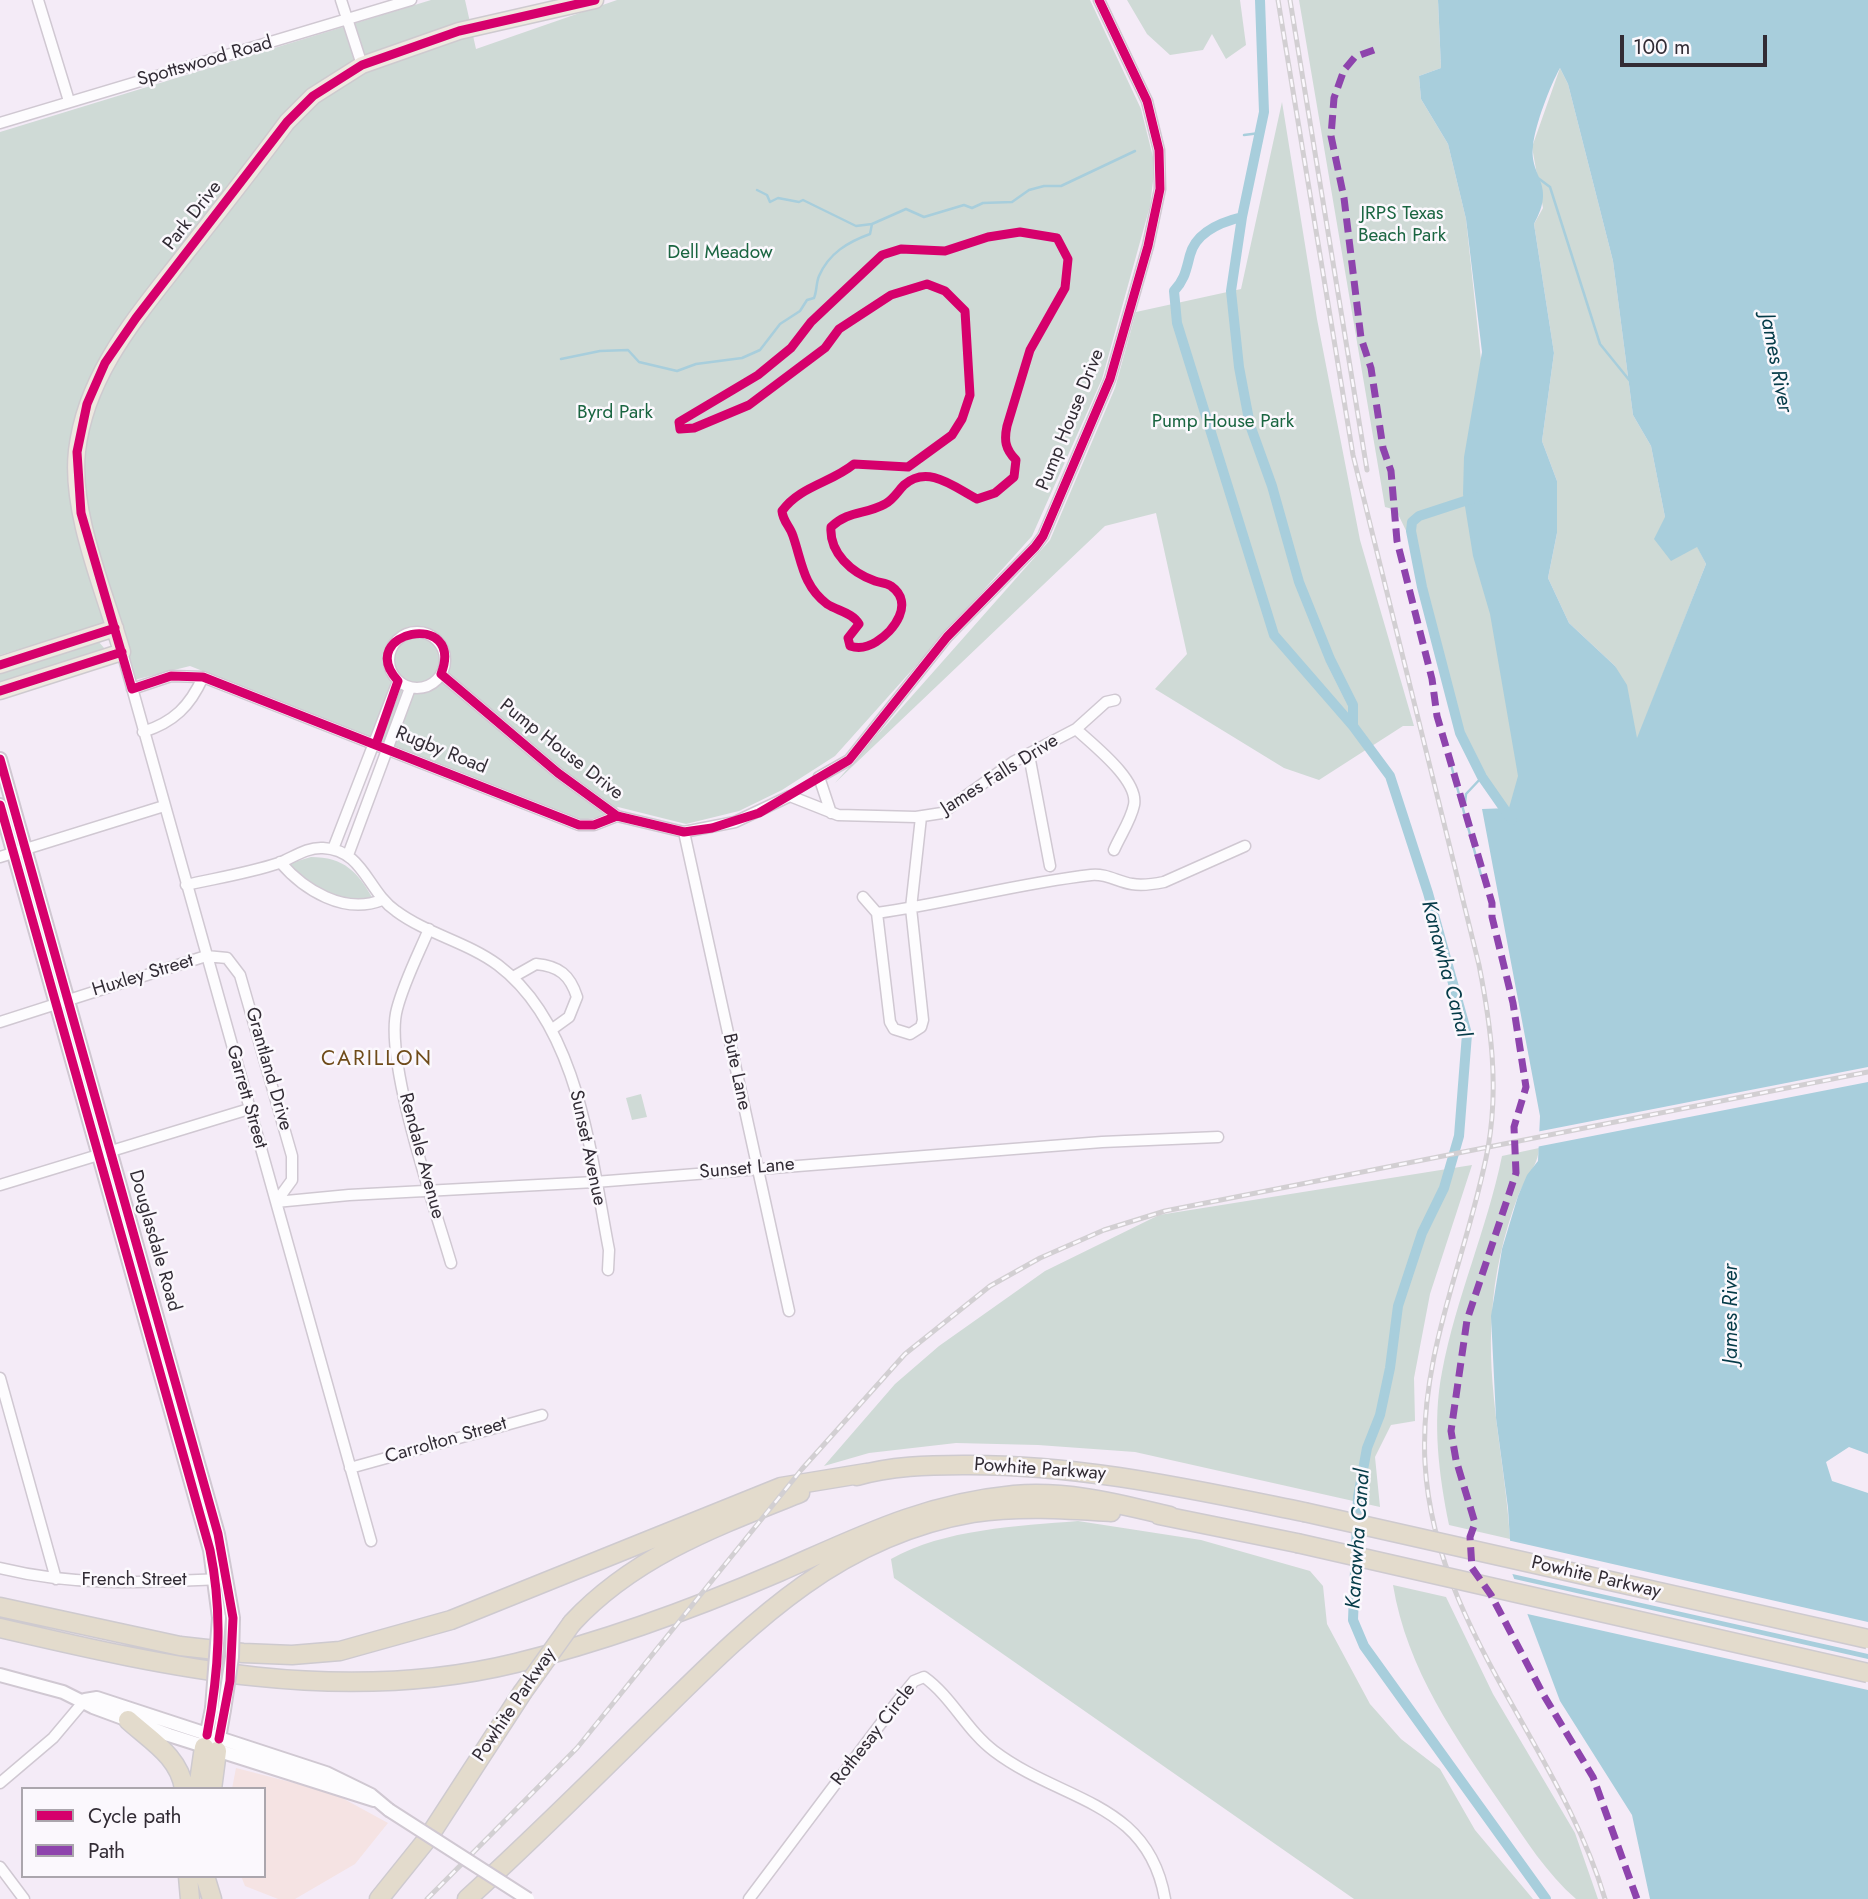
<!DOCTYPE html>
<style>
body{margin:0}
#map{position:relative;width:1868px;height:1899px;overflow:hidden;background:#f4ebf7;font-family:Jost,sans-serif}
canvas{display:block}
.legend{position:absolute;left:21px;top:1787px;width:245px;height:91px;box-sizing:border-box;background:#fbf8fd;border:2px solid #aba6ad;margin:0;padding:9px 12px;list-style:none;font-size:21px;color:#322c35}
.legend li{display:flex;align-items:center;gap:14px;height:35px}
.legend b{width:35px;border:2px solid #aba6ad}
.scale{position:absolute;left:1620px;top:35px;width:147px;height:32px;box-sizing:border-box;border:4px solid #322c35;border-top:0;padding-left:9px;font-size:21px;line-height:24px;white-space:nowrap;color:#322c35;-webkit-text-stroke:5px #fbf8fd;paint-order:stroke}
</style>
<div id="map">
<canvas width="1868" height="1899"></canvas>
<ul class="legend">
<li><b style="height:9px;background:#d6006c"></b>Cycle path</li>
<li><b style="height:9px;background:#8e44ad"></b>Path</li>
</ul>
<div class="scale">100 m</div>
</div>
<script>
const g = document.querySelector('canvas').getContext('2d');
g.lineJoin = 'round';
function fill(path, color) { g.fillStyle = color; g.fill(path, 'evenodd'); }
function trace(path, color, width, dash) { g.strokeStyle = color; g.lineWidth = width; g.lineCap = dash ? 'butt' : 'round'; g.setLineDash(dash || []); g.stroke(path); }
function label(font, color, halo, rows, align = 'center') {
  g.font = font + ' Jost,sans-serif'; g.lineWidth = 5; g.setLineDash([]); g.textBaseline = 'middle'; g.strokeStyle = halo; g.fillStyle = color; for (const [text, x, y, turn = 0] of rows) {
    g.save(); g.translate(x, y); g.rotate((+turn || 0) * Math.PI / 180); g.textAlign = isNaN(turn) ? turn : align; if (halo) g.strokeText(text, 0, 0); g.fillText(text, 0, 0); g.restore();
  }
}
fill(new Path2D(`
 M236 1768 333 1793 388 1823 355 1864 295 1899H278L245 1886 241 1876H264V1789H232Z`), '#f5e3e3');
fill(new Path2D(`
 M431 0H465L476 49 617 0H1090L1141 109 1155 165 1150 206 1102 379 1032 536 835 756 782 790 739 811 686 824 618 807 601 817 581 820 190 666 134 680 115 621 0 655V132Z
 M1127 0H1240L1246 45 1226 59 1212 34 1203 50 1170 55 1147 34Z
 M1299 0H1438L1441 68 1419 76 1421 99 1448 144 1466 219 1523 753 1516 828 1475 766 1458 730 1413 545 1396 510 1385 507Z
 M1560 68 1568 84 1613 261 1633 415 1651 446 1665 517 1683 552 1697 546 1706 564 1637 740 1615 666 1569 623 1548 578 1557 533V481L1542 441 1554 353 1534 224 1543 208 1532 147Z
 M1282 102 1317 319 1360 540 1414 726H1403L1319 780 1284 768 1155 689 1187 654 1156 513 1105 526 835 783 1050 540 1115 388 1136 312 1241 289Z
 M98 641 105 649 0 686V672Z
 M311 857C344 857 358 872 373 899 332 900 318 891 287 864Z
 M641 1094 647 1117 632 1120 626 1098Z
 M1539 1148C1538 1166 1525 1179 1518 1196 1504 1233 1494 1275 1492 1315 1486 1388 1506 1467 1510 1539L1449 1525C1439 1475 1432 1423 1442 1372 1456 1298 1487 1229 1502 1156Z
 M1472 1165 1430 1294 1414 1378 1415 1421 1391 1425 1375 1457 1380 1507 1135 1452 1038 1445 956 1443 869 1453 824 1466 895 1384 939 1346 1045 1271 1159 1215Z
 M1078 1521 1201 1540 1310 1571 1323 1586 1327 1624 1370 1704 1401 1739 1440 1769 1475 1830 1533 1899H1354L894 1578 891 1559C944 1529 1018 1526 1078 1521Z
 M1393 1585 1446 1597 1493 1694 1575 1833 1598 1899H1576C1547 1874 1525 1839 1503 1807 1456 1738 1407 1670 1393 1585Z`), '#cfdad6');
fill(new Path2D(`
 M1438 0H1868V1454L1849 1447 1826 1462 1832 1481 1868 1493V1899H1650L1632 1815 1560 1701 1512 1573 1508 1508 1496 1418 1491 1316 1502 1249 1518 1196 1527 1175 1538 1161 1540 1116 1482 809 1509 808 1518 776 1490 614 1473 556 1463 494 1464 457 1482 352 1466 219 1448 144 1421 99 1419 76 1441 68ZM1560 68 1568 84 1613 261 1633 415 1651 446 1665 517 1654 539 1671 561 1697 547 1706 564 1637 738 1627 685 1615 666 1569 623 1548 578 1557 533V481L1542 441 1554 353 1534 224C1557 183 1529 178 1533 146 1535 125 1550 86 1560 68Z`), '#a8cedc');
fill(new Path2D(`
 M1868 1067V1082L1536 1147V1132Z
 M1507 1540 1868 1622V1654L1508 1573Z
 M1510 1578 1868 1659V1690L1523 1613Z`), '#f4ebf7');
trace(new Path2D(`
 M1244 135 1260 133
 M1538 178 1550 187 1600 344 1630 381
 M757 190 767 195 770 202 778 198 799 202 803 200 856 226 872 224
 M561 359 600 351 628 350 639 362 677 371 696 364 742 358 760 350 780 324 800 311 807 300 814 298C817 291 816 283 819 276 829 253 848 242 870 234L872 224 906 209 924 217 964 205 972 208 983 203 1012 202 1029 190 1044 186H1061L1135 151
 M1450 761 1481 875
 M1465 803 1466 794 1482 777`), '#a8cedc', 2.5);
trace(new Path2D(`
 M1260 0 1264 112 1242 217C1221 222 1196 232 1190 255 1186 270 1185 279 1174 291L1177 323 1274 635 1353 726 1390 776 1428 893 1467 1034 1459 1136 1444 1188 1422 1233 1398 1306 1390 1368 1380 1415 1367 1448 1358 1497 1353 1620 1364 1646 1546 1899
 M1242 217 1231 291 1239 367 1250 425 1272 486 1299 582 1330 659 1353 705V726
 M1477 497 1419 516 1412 522 1411 531 1422 587 1460 733 1482 777 1512 820`), '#a8cedc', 10);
const minor = new Path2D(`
 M38 0 69 101
 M341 0 362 65
 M0 123 411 0
 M389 660a28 28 0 1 1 56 0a28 28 0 1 1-56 0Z
 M122 652 371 1541
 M441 674 558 773 617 816 684 832 735 822 790 796 838 815 916 817 942 813 1013 762 1076 729 1106 702 1115 700
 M132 689 171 676 203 677 579 825H594L617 816
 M1076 729C1093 745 1139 780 1134 805 1131 820 1120 836 1114 850
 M143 732C174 722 190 706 203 677
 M1029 755 1050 866
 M831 813 819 777 849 760 947 637 1035 547 1043 536 1110 379 1148 246 1160 189 1159 150 1147 101 1099 0
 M921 817 911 908 923 1020 921 1027 910 1034 894 1029 890 1022 877 913C949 903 1019 883 1091 875 1106 873 1118 882 1132 884 1143 886 1154 884 1164 882L1245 846
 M684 832 789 1311
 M333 849 398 681
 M348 855 410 688
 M0 857 164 806
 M280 862C304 890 344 915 382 900
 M186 885C217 878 249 873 279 863 294 857 307 847 323 848 364 850 367 891 396 911 427 934 467 942 498 965 579 1026 591 1157 609 1250L608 1270
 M863 897 877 913
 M429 929C418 955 404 982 397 1009 383 1059 435 1208 451 1263
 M513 977 536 964C559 966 570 975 577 997L569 1017 551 1030
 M0 1022 206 956 227 958 240 975 292 1156V1180L276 1202
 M0 1185 249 1109
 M276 1202 349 1195 595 1182 1102 1142 1218 1137
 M0 1378 56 1579
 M350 1468 542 1415
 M0 1568C73 1586 144 1583 218 1579
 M0 1783 53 1738 85 1700
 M0 1867 24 1899
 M749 1899 897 1702 914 1681 924 1677C952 1697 967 1731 994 1751 1061 1802 1148 1800 1165 1899`);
const tertiary = new Path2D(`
 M0 759 218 1534 233 1618
 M0 805 210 1550 219 1618
 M0 1675 63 1692 93 1707 169 1735 374 1800
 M85 1700 97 1698 326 1773 371 1795 389 1810
 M205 1742 212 1708
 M218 1744 224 1710`);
const primary = new Path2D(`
 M0 665 115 628
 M0 691 122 652C105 592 70 514 77 451 86 372 140 313 186 253 220 210 254 167 287 122L313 96 362 65 459 31 595 0`);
const motorway = new Path2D(`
 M857 1476C890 1466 929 1465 963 1465 1079 1464 1190 1489 1304 1512
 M1159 1515 1297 1543
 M0 1607 180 1646 243 1653 292 1655 340 1651 451 1620 781 1487 866 1473
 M572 1623C634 1556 717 1526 800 1493
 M0 1628C172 1668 340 1706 516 1663 606 1641 693 1609 779 1572 861 1536 923 1504 1014 1495 1067 1490 1119 1504 1170 1516
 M128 1720C150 1740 180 1757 184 1789
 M198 1789 204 1747
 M212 1789 217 1751
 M188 1876 190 1899
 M205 1876 212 1899
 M379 1899 428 1838 522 1693
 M467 1899C530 1842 590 1782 650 1723 747 1628 833 1537 973 1513 1019 1506 1064 1509 1111 1512`);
trace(minor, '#d0c8d2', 13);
trace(tertiary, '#d0c8d2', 16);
trace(primary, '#cecacf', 19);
trace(motorway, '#cecacf', 21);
trace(minor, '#fdfcfe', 10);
trace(tertiary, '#fdfcfe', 12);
trace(primary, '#eee8e0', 16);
trace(motorway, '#e3dbcc', 18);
const rail = new Path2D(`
 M1278 0 1353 455 1479 965C1491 1026 1499 1086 1488 1148 1468 1255 1419 1352 1425 1463 1434 1628 1560 1747 1605 1899
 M1290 0 1367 470
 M427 1899 577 1748 802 1469 905 1354 990 1286 1040 1258 1104 1230 1165 1211 1868 1072`);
trace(rail, '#d2cfd2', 5);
trace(rail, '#fbf8fd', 2.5, [8]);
const tertiaryBridge = new Path2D(`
 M212 1708 219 1618
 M224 1710 232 1657 233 1618
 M389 1810 528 1899`);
const motorwayBridge = new Path2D(`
 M1304 1512 1868 1639
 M1297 1543 1868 1673
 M522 1693 572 1623`);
trace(tertiaryBridge, '#d0c8d2', 16, []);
trace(motorwayBridge, '#cecacf', 21, []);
trace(tertiaryBridge, '#fdfcfe', 12);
trace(motorwayBridge, '#e3dbcc', 18);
trace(new Path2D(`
 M1374 50 1355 57 1344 70 1334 98 1331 136 1344 198 1361 338 1371 368 1383 448 1391 471 1397 541 1432 679 1437 716 1492 903V917L1513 1003 1526 1087 1514 1127 1516 1173 1467 1320 1451 1431 1456 1460 1475 1523 1470 1537 1472 1568 1491 1595 1543 1694 1593 1777 1637 1899`), '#8e44ad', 7, [14, 7]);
trace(new Path2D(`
 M595 0 459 31 362 65 313 96 287 122 136 318 105 363 87 404 77 452 81 513 132 689 171 676 203 677 579 825H594L617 816
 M1020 232 1057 238 1068 259 1065 288 1030 350 1007 426C1004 440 1005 449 1016 460L1014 477 995 493 977 499C954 487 928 464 904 485 898 491 893 500 885 504 865 515 849 510 831 527 829 553 852 573 875 581 881 583 886 583 891 586 915 603 894 631 876 642 868 647 859 649 850 646L848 638 859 624C853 613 838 611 827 604 803 586 802 562 793 536 790 526 783 522 782 511 800 486 831 483 854 464L908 467 952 435 962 419 970 395 965 311 945 291 927 284 891 295 839 329 825 348 749 405 694 428 680 429 679 422 758 375 791 348 811 322 882 255 901 249 945 251 988 237Z
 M0 665 115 628
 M0 691 122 652
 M376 744 398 681C353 631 466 609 441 674L558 773 617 816 684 832 712 828 759 813 849 760 947 637 1035 547 1043 536 1110 379 1148 246 1160 189 1159 150 1147 101 1099 0
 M0 759 218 1534 233 1618 230 1681 219 1739
 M0 805 210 1550C223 1614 219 1671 207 1735`), '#d6006c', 9);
label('19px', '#322c35', '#fbf8fd', [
 ["Spottswood Road",205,62,-16],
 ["Park Drive",193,216,-52],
 ["Pump House Drive",1071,420,-68],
 ["Pump House Drive",561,750,38],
 ["Rugby Road",441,751,22],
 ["James Falls Drive",1000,775,-32],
 ["Huxley Street",143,976,-17],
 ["Grantland Drive",268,1069,74],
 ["Bute Lane",736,1072,78],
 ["Garrett Street",246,1097,74],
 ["Sunset Avenue",587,1148,78],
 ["Rendale Avenue",421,1156,75],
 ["Sunset Lane",747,1169,-5],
 ["Douglasdale Road",154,1241,74],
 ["Carrolton Street",446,1441,-16],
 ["Powhite Parkway",1040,1470,4],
 ["Powhite Parkway",1596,1578,13],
 ["French Street",134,1580],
 ["Powhite Parkway",515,1705,-56],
 ["Rothesay Circle",874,1735,-52]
]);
label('19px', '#1a6541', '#fbf8fd', [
 ["JRPS Texas",1402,214],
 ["Beach Park",1402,236],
 ["Dell Meadow",720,253],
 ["Byrd Park",615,413],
 ["Pump House Park",1223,422]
]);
label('italic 21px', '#053b48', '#fbf8fd', [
 ["James River",1775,363,79],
 ["Kanawha Canal",1445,969,75],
 ["James River",1732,1314,-90],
 ["Kanawha Canal",1359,1539,-86]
]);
g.letterSpacing = '2px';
label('21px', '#6f4b1a', '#fbf8fd', [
 ["CARILLON",377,1060]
]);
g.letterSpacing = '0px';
</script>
